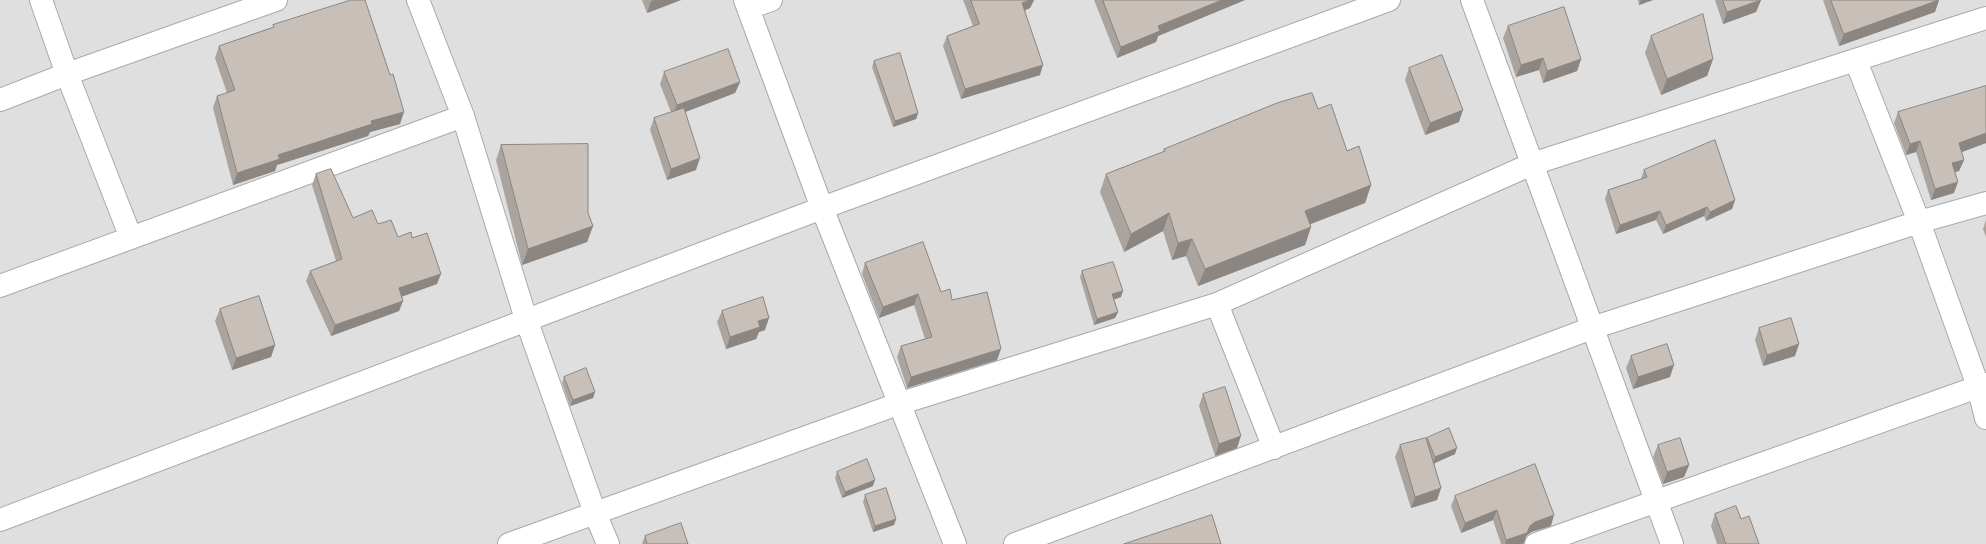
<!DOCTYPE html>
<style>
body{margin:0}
canvas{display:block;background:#f2efe9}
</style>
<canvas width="1986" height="544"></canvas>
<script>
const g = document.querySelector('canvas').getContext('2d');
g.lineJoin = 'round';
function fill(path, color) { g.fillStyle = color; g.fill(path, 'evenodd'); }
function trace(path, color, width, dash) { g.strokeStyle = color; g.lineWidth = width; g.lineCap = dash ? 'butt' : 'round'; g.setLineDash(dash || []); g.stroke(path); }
fill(new Path2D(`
 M0 0H1986V544H0Z`), '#e0dfdf');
const minor = new Path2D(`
 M41 0 67 74 131 238
 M418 0 463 116 526 319 595 513 608 544
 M745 0 822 208 955 544
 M1472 0 1672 544
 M748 8 771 0
 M1856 61 1919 222 1978 386 1986 418
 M0 100 67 74 276 0
 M0 286 463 116
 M1217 304 1274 448
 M0 520 822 208 1389 0
 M509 544 898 404 1217 304 1532 164 1986 18
 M1015 544 1592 328 1919 222 1986 203
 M1536 544 1986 384`);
trace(minor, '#a9a9a9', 24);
trace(minor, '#fff', 22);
fill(new Path2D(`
 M642 0H681L647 13Z
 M963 0H1034L1030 8 1025 10 1040 75 961 99 943 46 947 36 973 26Z
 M1094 0H1245L1158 36 1156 42 1117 58Z
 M1638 0H1653L1639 5Z
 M1715 0H1761L1756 12 1723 24Z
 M1823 0H1939L1935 12 1839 46Z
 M273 25 400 124 370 132 368 136 277 165 275 171 233 185 213 108 217 96 227 93 215 58 219 46 273 27Z
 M1508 26 1581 59 1577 71 1543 83 1539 70 1516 77 1503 38Z
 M1651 36 1713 59 1707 76 1661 95 1645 53Z
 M874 61 918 113 916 119 893 127 872 67Z
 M1409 68 1459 122 1425 135 1405 80Z
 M664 72 740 82 735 93 685 112 696 170 667 180 650 130 654 118 671 112 660 84Z
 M1318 109 1371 185 1365 203 1310 224 1311 227 1305 245 1198 286 1186 256 1172 260 1163 231 1124 252 1100 192 1106 174 1163 152 1164 149Z
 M1898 112 1986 143 1961 152 1964 160 1959 171 1955 172 1954 193 1931 200 1916 152 1906 155 1894 123Z
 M501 145 588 213 593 226 587 242 522 265 496 160Z
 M1644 170 1735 200 1732 209 1706 221 1704 216 1663 234 1656 220 1616 234 1605 199 1608 190 1641 179Z
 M316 174 353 218 378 224 398 237 412 238 437 284 401 297 403 301 399 311 331 336 306 281 310 271 336 261 312 185Z
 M1986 220V237L1983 229Z
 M865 263 941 292 952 300 997 360 907 388 897 357 901 346 925 339 914 305 879 318 862 274Z
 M1082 271 1121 297 1114 299 1118 312 1115 318 1094 325 1080 277Z
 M220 309 275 345 271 357 232 370 215 321Z
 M722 311 765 330 759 332 756 339 726 349 717 322Z
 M1759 328 1795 356 1763 366 1755 340Z
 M1631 356 1670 377 1633 389 1626 368Z
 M564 377 595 392 593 398 570 406 562 383Z
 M1203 394 1237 448 1215 456 1199 406Z
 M1427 438 1455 454 1434 463 1441 488 1437 500 1411 508 1395 457 1400 445 1426 440Z
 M1658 445 1689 465 1684 477 1663 484 1653 457Z
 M837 472 873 486 842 498 835 478Z
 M865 495 896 519 894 525 873 532 863 502Z
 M1455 496 1551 526 1531 532 1526 536 1524 543 1522 544H1501L1493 520 1461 533 1451 506Z
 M1715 514 1741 519 1759 544H1717L1711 526Z
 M645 536 688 544H642Z`), '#aba49e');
fill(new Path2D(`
 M655 0H681L647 13 651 1Z
 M1030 0H1034L1030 8 1019 13 1022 3Z
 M1222 0H1245L1158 36 1156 42 1117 58 1121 47 1158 26Z
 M1641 0H1653L1639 5Z
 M1761 0 1756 12 1723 24 1727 12Z
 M1939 0 1935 12 1839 46 1844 34Z
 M1543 58 1539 70 1516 77 1521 65Z
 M1581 59 1577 71 1543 83 1547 71Z
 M1713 59 1707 76 1661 95 1667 79Z
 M1043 65 1040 75 961 99 965 89Z
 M740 82 735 93 672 117 677 105Z
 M1463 110 1459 122 1425 135 1430 123Z
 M404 112 400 124 370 132 368 136 277 165 275 171 233 185 237 173 278 155 371 121Z
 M918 113 916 119 893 127 895 121Z
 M1986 133V143L1954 155 1959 143Z
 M1920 141 1916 152 1906 155 1910 144Z
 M700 158 696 170 667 180 671 169Z
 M1964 160 1959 171 1948 174 1952 163Z
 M1958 182 1954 193 1931 200 1935 189Z
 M1371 185 1365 203 1298 229 1305 211Z
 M1735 200 1732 209 1706 221 1710 212Z
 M1707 207 1704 216 1663 234 1666 225Z
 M1660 211 1656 220 1616 234 1620 225Z
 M1169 213 1163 231 1124 252 1131 234Z
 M593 226 587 242 522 265 528 249Z
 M1311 227 1305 245 1198 286 1205 269Z
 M1192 239 1186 256 1172 260 1178 243Z
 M441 274 437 284 395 299 399 288Z
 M1123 291 1121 297 1110 301 1112 294Z
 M918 294 914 305 879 318 883 307Z
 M403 301 399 311 331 336 335 325Z
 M1118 312 1115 318 1094 325 1097 319Z
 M769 318 765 330 759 332 756 339 726 349 730 337 758 321Z
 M1799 344 1795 356 1763 366 1767 355Z
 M275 345 271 357 232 370 236 358Z
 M1001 349 997 360 907 388 911 377Z
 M1674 365 1670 377 1633 389 1638 377Z
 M595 392 593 398 570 406 573 400Z
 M1241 436 1237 448 1215 456 1219 444Z
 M1457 448 1455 454 1433 464 1435 457Z
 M1689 465 1684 477 1663 484 1667 472Z
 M875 480 873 486 842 498 845 492Z
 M1441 488 1437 500 1411 508 1415 497Z
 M1497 510 1493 520 1461 533 1465 523Z
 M1554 515 1551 526 1531 532 1526 536 1524 543 1522 544H1505L1506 540 1535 522Z
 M896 519 894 525 873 532 875 526Z`), '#8b8681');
const building = new Path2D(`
 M351 0H365L390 75 393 74 404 112 371 121 372 124 278 155 280 159 237 173 217 96 235 90 219 46 274 27 273 25Z
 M971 0H1030L1022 3 1043 65 965 89 947 36 979 24Z
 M1103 0H1222L1158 26 1160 31 1121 47Z
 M1723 0H1761L1727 12Z
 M1831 0H1939L1844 34Z
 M1564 7 1581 59 1547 71 1543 58 1521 65 1508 26Z
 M1703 14 1713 59 1667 79 1651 36Z
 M728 49 740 82 677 105 664 72Z
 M900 53 918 113 895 121 874 61Z
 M1442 55 1463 110 1430 123 1409 68Z
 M1986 86V133L1959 143 1964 160 1952 163 1958 182 1935 189 1920 141 1910 144 1898 112Z
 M1312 93 1318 109 1331 104 1347 151 1359 146 1371 185 1305 211 1311 227 1205 269 1192 239 1178 243 1169 213 1131 234 1106 174 1165 151 1164 149 1277 103Z
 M684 108 700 158 671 169 654 118Z
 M1715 140 1735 200 1710 212 1707 207 1666 225 1660 211 1620 225 1608 190 1647 177 1644 170Z
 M588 144V213L593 226 528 249 501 145Z
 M331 169 353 218 372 210 378 224 391 220 398 237 411 232 412 238 427 233 441 274 399 288 403 301 335 325 310 271 342 259 316 174Z
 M923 242 941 292 950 289 952 300 987 292 1001 349 911 377 901 346 932 337 918 294 883 307 865 263Z
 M1113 262 1123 291 1112 294 1118 312 1097 319 1082 271Z
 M259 296 275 345 236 358 220 309Z
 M763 297 769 318 758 321 760 327 730 337 722 311Z
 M1791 318 1799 344 1767 355 1759 328Z
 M1667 344 1674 365 1638 377 1631 356Z
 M586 368 595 392 573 400 564 377Z
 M1225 387 1241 436 1219 444 1203 394Z
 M1449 428 1457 448 1435 457 1427 438Z
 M1426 438 1441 488 1415 497 1400 445Z
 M1680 438 1689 465 1667 472 1658 445Z
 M867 459 875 480 845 492 837 472Z
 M1535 464 1554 515 1535 522 1530 526 1527 533 1506 540 1497 510 1465 523 1455 496Z
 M886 488 896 519 875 526 865 495Z
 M1736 506 1741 519 1749 516 1759 544H1726L1715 514Z
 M1212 515 1221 544H1124Z
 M681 523 688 544H647L645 536Z`);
fill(building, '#c7bfb8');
trace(building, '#8b8681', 1);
</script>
